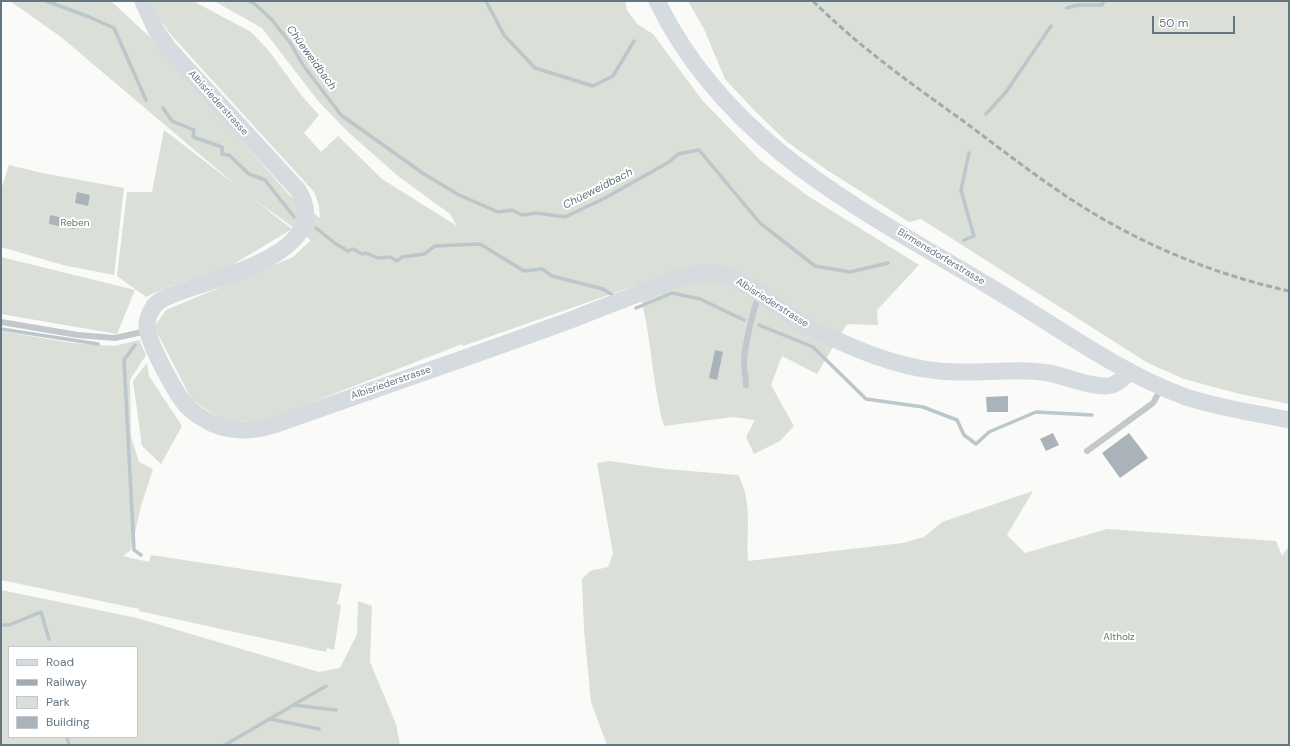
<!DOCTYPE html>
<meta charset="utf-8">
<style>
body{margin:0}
#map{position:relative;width:1290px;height:746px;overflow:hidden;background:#fafaf8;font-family:"DM Sans",sans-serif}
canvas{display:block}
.frame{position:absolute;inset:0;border:2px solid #657683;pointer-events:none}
.legend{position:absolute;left:8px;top:646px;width:130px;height:92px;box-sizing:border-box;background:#fff;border:1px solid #c1c8cd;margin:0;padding:5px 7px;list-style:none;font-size:12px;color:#657683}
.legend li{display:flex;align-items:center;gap:8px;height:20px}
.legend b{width:20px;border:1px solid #c1c8cd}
.scale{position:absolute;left:1152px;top:16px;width:83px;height:18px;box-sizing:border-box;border:2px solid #657683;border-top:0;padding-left:5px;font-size:12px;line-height:14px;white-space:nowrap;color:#657683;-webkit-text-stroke:3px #fff;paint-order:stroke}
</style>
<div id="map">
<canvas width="1290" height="746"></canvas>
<div class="frame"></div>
<ul class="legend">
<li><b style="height:5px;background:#d6dbdf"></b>Road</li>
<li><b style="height:5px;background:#a2aab0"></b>Railway</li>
<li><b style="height:11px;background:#dadfd7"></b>Park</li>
<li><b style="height:11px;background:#aab3b9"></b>Building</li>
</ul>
<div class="scale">50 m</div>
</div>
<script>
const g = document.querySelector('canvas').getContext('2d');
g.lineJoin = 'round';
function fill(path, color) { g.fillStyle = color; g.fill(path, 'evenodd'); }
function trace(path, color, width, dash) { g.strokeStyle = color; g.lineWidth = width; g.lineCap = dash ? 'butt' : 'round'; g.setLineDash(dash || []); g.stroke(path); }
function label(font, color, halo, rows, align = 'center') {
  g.font = font + ' "DM Sans",sans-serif'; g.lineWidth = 4; g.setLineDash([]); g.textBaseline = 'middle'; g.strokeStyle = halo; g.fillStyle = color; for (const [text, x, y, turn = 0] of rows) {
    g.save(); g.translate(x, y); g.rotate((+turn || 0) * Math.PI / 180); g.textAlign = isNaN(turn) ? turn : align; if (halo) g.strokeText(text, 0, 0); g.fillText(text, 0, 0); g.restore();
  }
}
fill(new Path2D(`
 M10 1H111L153 40 291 197 320 218 319 205 314 192 172 36 159 18 153 1H193L251 32 269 51 302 96 319 115 304 133 321 152 338 136 382 179 457 226 450 214 398 176 348 132 318 101 262 28 214 1H625L627 10 637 24 653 34 702 100 761 161 808 196 919 265 877 310 878 325 847 324 817 374 782 356 771 385 794 426 780 441 754 454 746 437 755 420 733 417 664 426C651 380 652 331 637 285L463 346 462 344 264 421 225 422 192 400 154 327 166 310 293 257 311 240 252 198 292 229 229 267 167 287 146 297 117 276 127 192H152L164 130 237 186 61 37Z
 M688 1H1289V404L1240 394 1184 379 1148 363 921 219 909 222 827 170 786 141 752 108 725 79 704 29Z
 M9 165 42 173 124 188 114 275 63 265 1 247V190Z
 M1 257 135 290 117 334 1 314Z
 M1 331 72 343 114 346 139 340 146 355 130 380 131 437 139 462 153 469 141 506 131 550 123 556 149 562 151 555 342 584 337 604 341 605 334 650 327 648 326 652 139 611V609L1 580Z
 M147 363 149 376 182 426 161 464 142 446 133 381Z
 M610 461 665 469 738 475C753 500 746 533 748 561L903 543 924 537 942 522 1033 491 1007 535 1025 553 1107 529 1276 541 1282 556 1289 546V745H607L591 702 584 629 582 579 590 571 608 567 613 554 597 463Z
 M1 590 137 618 319 672 340 668 357 634 358 601 372 606 370 662 396 724 400 745H1ZM9 647H137V737H9Z`), '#dadfd7');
trace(new Path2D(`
 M46 1 87 16 114 28 146 100
 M248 1 255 4 272 20 291 44 303 65 341 115 424 174 459 195 498 212 512 210 522 215 537 213 565 217 605 198 669 162 678 154 699 150 760 223 815 266 850 272 888 263
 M486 1 504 35 535 68 593 86 613 76 634 41
 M1067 8 1078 5H1102L1104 1
 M163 108 172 121 194 130 193 137 222 147V154L229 155 249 174 265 180 294 217
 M986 114 1006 92 1051 26
 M316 228 336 244 348 251 353 249 362 254 366 253 378 258 390 257 397 261 402 257 424 254 435 246 480 244 524 271 542 269 552 276 603 289 614 296
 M964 240 974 236 961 190 969 153
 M636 308 672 293 700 299 744 320
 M759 325 813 347 866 399 923 407 957 420 964 435 976 444 989 432 1036 412 1092 415
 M1 329 98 344
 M135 345 124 360 134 550 141 555
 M1 625H9L41 612 49 639
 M293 705 336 710
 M270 719 319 729
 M67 737 69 745
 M225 745 326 686`), '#bbc7cb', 3.5);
fill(new Path2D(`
 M77 192 90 195 88 206 75 203Z
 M50 215 76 221 74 229 49 224Z
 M715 350 723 352 717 380 709 378Z
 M1008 396V412H987L986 397Z
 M1053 433 1059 445 1046 451 1040 439Z
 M1129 433 1148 458 1120 478 1102 453Z`), '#aab3b9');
trace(new Path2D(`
 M1 322 78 335 115 338 147 331
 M746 385C746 377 744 371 744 363 744 348 753 309 759 296
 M1087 451 1153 403 1161 389`), '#c3c8cc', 6);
trace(new Path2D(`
 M143 1 156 30 169 49 298 190C334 247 232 274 194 287 182 292 163 295 154 306 150 312 147 319 147 326 147 341 175 392 185 404 190 410 197 415 204 419 226 433 249 432 274 425 372 390 470 357 568 321 593 311 619 301 645 291 666 283 687 273 710 273 749 275 777 312 810 328 851 347 894 367 939 371 976 375 1013 367 1049 373 1066 376 1097 390 1112 385 1119 383 1124 377 1130 372
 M657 1C729 149 869 213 1002 294 1062 330 1120 373 1186 397 1219 408 1255 413 1289 420`), '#d6dbdf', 17);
trace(new Path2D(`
 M813 1C858 46 910 83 962 120 998 147 1034 175 1072 200 1138 243 1212 274 1289 291`), '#a2aab0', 3, [6, 3]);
label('10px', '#657683', '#fff', [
 ["Albisriederstrasse",218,103,48],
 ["Birmensdorferstrasse",941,257,31],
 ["Albisriederstrasse",772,303,32],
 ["Albisriederstrasse",391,383,-19]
]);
label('10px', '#687a64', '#fff', [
 ["Reben",75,223],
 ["Altholz",1119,637]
]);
label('italic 11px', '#60757c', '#fff', [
 ["Chüeweidbach",311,58,54],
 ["Chüeweidbach",598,189,-27]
]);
</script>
